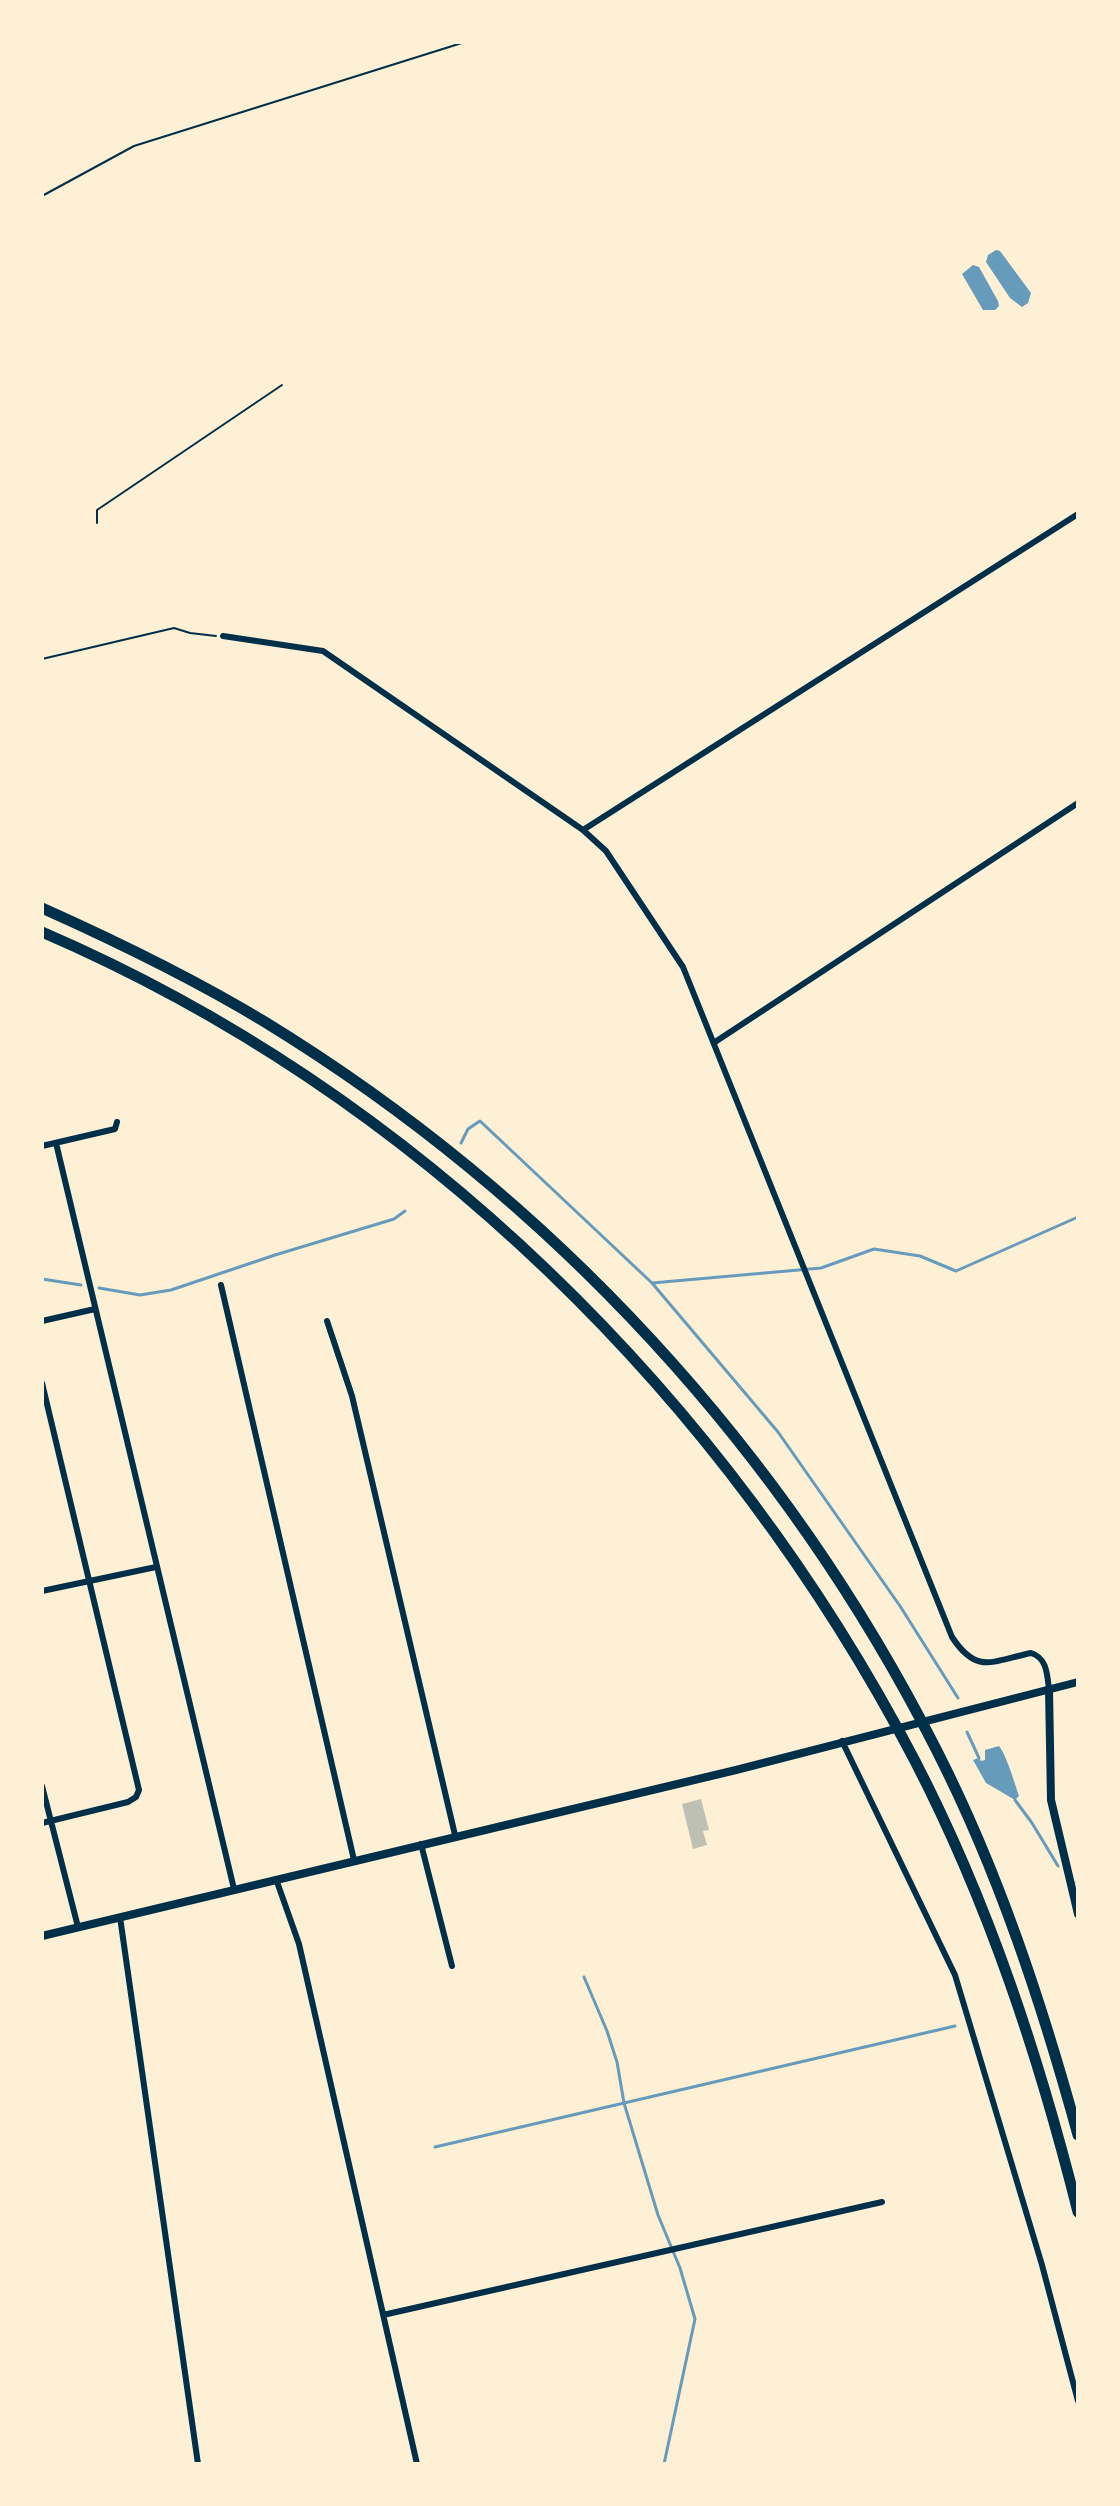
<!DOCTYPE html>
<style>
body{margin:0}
#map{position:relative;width:1120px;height:2506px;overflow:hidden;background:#fdf0d5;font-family:"DejaVu Sans",sans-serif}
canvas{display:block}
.frame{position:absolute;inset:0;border:44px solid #fdf0d5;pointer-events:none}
</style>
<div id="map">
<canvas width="1120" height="2506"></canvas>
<div class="frame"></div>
</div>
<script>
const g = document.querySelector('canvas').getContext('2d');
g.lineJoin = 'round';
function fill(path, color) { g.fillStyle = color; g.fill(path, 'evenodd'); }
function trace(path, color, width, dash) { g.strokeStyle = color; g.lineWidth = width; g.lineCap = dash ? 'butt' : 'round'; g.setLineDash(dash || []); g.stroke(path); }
fill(new Path2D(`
 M996 250 1000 251 1031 293 1028 303 1022 307 1010 298 986 262 988 255Z
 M973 265 979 267 998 301 999 306 995 310H983L962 274Z
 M999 1746C1006 1754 1015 1784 1019 1796L1015 1800 986 1783 973 1760 979 1758 981 1761 985 1760V1750Z`), '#669bbc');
trace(new Path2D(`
 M461 1143 468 1129 480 1121 652 1283 778 1432 900 1606 958 1698
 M42 1279 81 1285
 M652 1283 821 1268 874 1249 920 1256 956 1271 1078 1217
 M99 1288 140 1295 171 1290 275 1255 394 1219 405 1211
 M967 1732 979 1758
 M1015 1800 1032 1823 1058 1866
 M1077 1882 1078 1883
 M584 1977 607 2031 617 2062 624 2103 658 2215 680 2268 695 2319 664 2464
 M435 2147 955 2026`), '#669bbc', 3);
fill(new Path2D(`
 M701 1799 709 1830 703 1831 707 1845 693 1849 682 1804Z`), '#bec0b2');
trace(new Path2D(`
 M42 196 134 146 465 42
 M97 523V510L282 385
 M42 659 174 628 190 633 216 636`), '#003049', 2);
trace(new Path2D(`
 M223 636 323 651 583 830 606 851 683 967 952 1637C977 1675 992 1661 1031 1653 1047 1658 1047 1674 1049 1689
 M583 830 1078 514
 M715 1042 1078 803
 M56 1143 234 1889
 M42 1146 115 1129 117 1122
 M221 1285 354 1860
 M42 1321 95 1309
 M327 1321 352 1396 455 1835
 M42 1383 139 1790 136 1797 128 1802 42 1823
 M42 1591 156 1567
 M842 1741 955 1975 1042 2265 1078 2401
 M42 1786 78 1927
 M421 1844 452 1966
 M276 1879 299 1944 417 2464
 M120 1917 198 2464
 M383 2315 882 2202`), '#003049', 6);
trace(new Path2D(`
 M1049 1689 1051 1800 1078 1914
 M42 1936 736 1770 1078 1682`), '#003049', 8);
trace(new Path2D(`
 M42 908C118 942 194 979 265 1022 552 1198 785 1451 937 1751 999 1873 1042 2004 1078 2135
 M42 932C418 1094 727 1400 915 1761 989 1904 1039 2057 1078 2212`), '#003049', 11);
</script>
